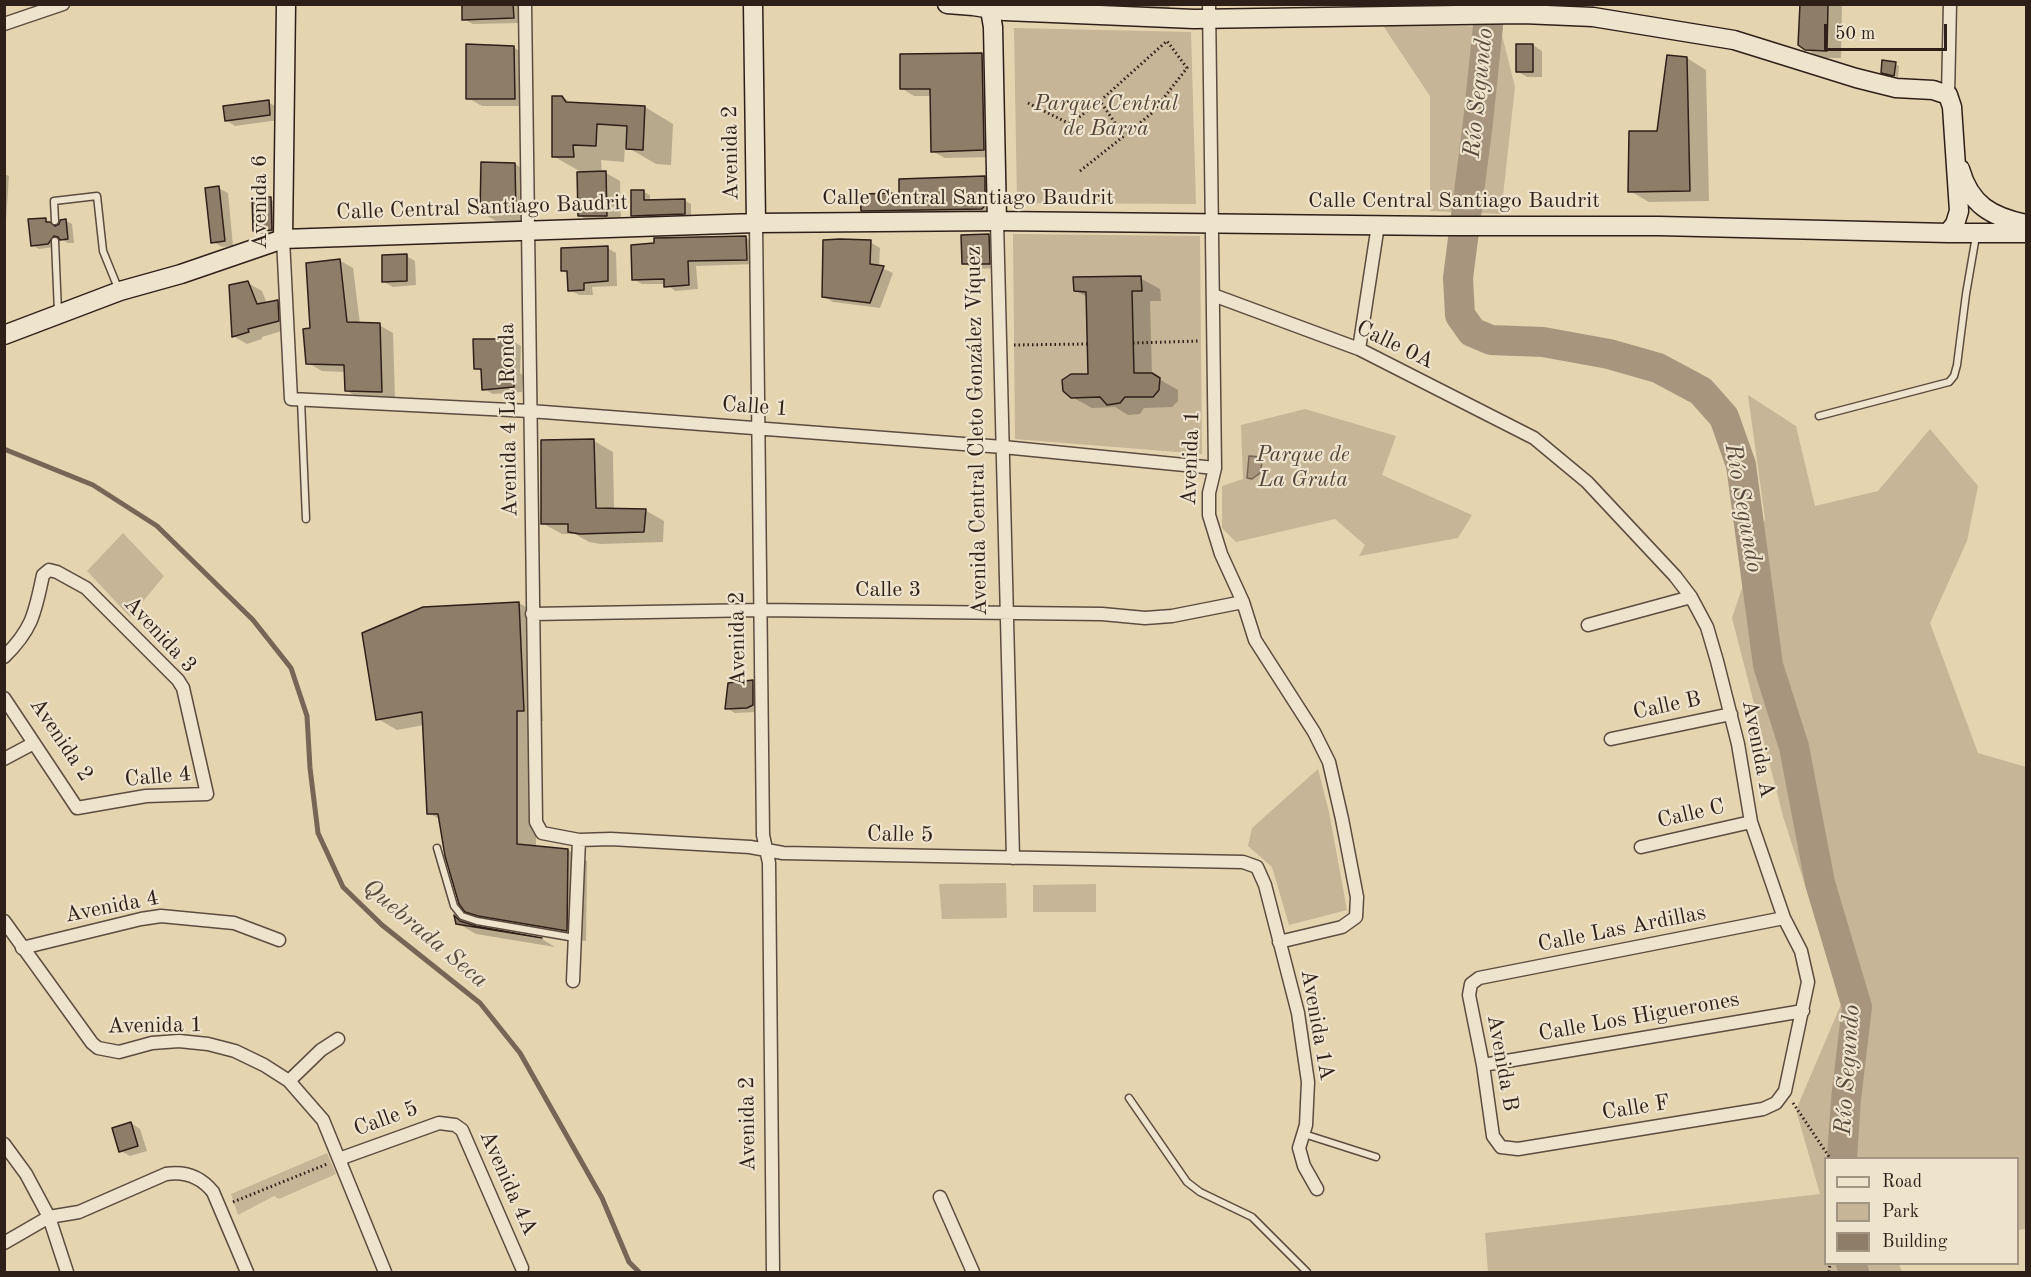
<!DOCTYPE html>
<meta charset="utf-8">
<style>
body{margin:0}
#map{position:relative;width:2031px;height:1277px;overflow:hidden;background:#e5d4b0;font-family:"Old Standard TT",serif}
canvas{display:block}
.frame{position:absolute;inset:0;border:6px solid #2f1f19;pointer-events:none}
.legend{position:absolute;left:1824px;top:1157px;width:195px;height:108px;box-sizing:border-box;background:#eee3cc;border:2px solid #a29584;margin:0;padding:8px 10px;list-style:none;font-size:18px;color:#2f1f19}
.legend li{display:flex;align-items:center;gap:12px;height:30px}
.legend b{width:30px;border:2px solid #a29584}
.scale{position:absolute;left:1824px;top:24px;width:123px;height:27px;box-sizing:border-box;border:3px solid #2f1f19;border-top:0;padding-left:8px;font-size:18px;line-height:21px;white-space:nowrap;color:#2f1f19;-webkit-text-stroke:4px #eee3cc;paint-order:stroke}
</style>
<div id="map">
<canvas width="2031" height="1277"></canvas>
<div class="frame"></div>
<ul class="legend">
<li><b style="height:8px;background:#eee3cc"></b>Road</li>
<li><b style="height:16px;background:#c6b596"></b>Park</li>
<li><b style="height:16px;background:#8e7d68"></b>Building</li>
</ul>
<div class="scale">50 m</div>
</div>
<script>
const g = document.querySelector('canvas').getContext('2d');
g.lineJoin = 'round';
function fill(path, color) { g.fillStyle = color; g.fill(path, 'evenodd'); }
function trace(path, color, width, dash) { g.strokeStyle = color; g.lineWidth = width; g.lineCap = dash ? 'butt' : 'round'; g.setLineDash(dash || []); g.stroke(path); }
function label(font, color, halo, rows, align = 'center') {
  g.font = font + ' "Old Standard TT",serif'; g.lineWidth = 4.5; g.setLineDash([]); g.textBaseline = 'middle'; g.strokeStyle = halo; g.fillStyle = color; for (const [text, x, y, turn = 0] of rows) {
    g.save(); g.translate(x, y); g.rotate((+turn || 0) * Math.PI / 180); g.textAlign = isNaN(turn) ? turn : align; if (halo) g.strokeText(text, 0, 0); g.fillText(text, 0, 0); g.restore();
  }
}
fill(new Path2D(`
 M1382 24 1500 27 1515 87 1501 214 1430 211V96Z
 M1014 28 1191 32 1196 204 1017 203Z
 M1013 234 1200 236 1202 454 1015 439ZM1073 277H1141L1142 291H1132L1134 373H1152L1159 378V390L1153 397H1125L1120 403 1107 404 1100 397 1071 398V374H1088L1086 292 1074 291Z
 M1748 395 1796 426 1815 506 1878 491 1930 429 1978 486 1967 541 1930 623 1978 753 2026 767V1229L2018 1230V1158H1826V1264H1899L1902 1272H1488L1485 1233 1820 1194 1796 1110 1842 1002 1783 816 1732 618 1765 519Z
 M1305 409 1396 436 1382 475 1472 515 1458 538 1359 556 1365 545 1335 519 1236 542 1222 528V486L1243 479 1241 425Z
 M123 533 164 576 130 617 87 571Z
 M1318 769 1329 812 1347 910 1289 925 1272 867 1248 846 1252 828Z
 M1006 883 1007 918 942 919 939 884Z
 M1096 884V912H1033V885Z
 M327 1153 336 1174 279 1199 274 1196 238 1215 231 1194Z`), '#c6b596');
const water = new Path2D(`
 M1249 456 1263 457 1260 473 1252 479 1247 478Z`);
fill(water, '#a7967d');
trace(water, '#765', 1.5);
fill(new Path2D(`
 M463 4H518L522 7V23L473 24 463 19Z
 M1014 4H1170L1168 14Z
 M1237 4H1283V5H1238Z
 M1353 4H1377L1378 6 1357 7Z
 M1390 4H1444L1445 8 1398 9Z
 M1801 4H1842L1841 58H1821L1806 49Z
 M1533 45 1542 51V77H1527L1517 71Z
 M513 47 528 56 529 106H482L468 98Z
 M981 55 994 62 996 157 945 158 932 151V96H914L901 88Z
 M1687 58 1706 70 1709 201 1649 202 1630 191 1658 132Z
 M1895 64 1899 66 1898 77 1887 74Z
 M562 97 573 104 645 107 673 124 671 165 656 164 625 146 624 162 601 160 602 173H606L620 181 621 223 593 224 579 215 583 173 553 156Z
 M268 102 277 107 279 120 235 126 226 120Z
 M515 164 529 173 530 221H496L482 213Z
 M4 174 9 176 4 250Z
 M984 178 993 183 992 213 872 215 863 210 901 194Z
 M218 188 228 193 233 246 222 247 213 242Z
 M644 192 650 195V202L685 201 691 204V217L639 219 633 215Z
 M270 199 279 204 280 235 264 236 255 230Z
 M45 219 56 227 66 221 72 224 74 243H68L61 239 55 247 39 249 32 245Z
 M989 235 998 241 999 268 973 269 964 263Z
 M746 238 755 243V264L696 266 698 289 675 291 666 284H642L633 279 656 244Z
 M870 242 880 248 879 267 893 273 880 308 833 302 823 296Z
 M607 248 616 253 617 286 592 287 593 295H579L570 290 569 274 563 271Z
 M406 256 415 261 416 285 393 287 384 282Z
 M339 260 353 268 360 324 379 325 393 333 395 399H360L346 390 345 372 322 371 308 363 312 329Z
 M1140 278 1160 289 1161 301H1150L1152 375 1178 390V401L1172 407 1144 408 1140 414 1128 415 1115 407 1092 408 1072 397 1089 375 1087 297 1075 290Z
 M248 283 262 291 267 304 278 301 292 309V328L262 337V339L247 344 233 336Z
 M512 341 521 346 520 373 523 375 522 392 493 394 484 389 483 372 476 368Z
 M594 441 613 452 614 510H645L664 521 663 542 601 544 589 542 575 534H562L542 523Z
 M519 603 538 614 543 721 536 722V847L568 850 587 861 586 941 499 926 486 922 466 910 441 820 429 813 424 725 397 730 378 719Z
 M753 682 762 687 757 712 735 713 726 708Z
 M456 917 476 928 542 939 555 947 476 934 457 923Z
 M131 1123 140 1129 147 1151 130 1156 121 1151Z`), '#0003');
trace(new Path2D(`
 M4 449 93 485 157 526 253 620 291 668 307 716 310 768 318 833 343 887 382 925 480 1003 520 1053 602 1198 629 1262 639 1272`), '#765', 5);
trace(new Path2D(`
 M1485 4 1488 26 1478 122 1458 278 1460 315 1472 332 1491 340 1543 342 1609 354 1658 368 1701 391 1724 417 1741 465 1768 665 1794 747 1820 883 1857 1007 1846 1099 1842 1158
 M1851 1264 1854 1272`), '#a7967d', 30);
const building = new Path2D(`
 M462 4H513L514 18 462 20Z
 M1800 4H1828L1827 51 1805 50 1798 45Z
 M466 44 514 46 515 99H466Z
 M1516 44H1533V72H1516Z
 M982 53 984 150 931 152 930 89H900V54Z
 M1667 55 1687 57 1690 191 1628 192 1629 131H1657Z
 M1882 60 1896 62 1894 76 1881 73Z
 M552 96H562L566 102 645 106 643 150 626 149 627 126 597 124 596 146 573 145 574 157H552Z
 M269 100 270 115 225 121 223 106Z
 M481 162 515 163 516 213 480 214Z
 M606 171 607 216H578L577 172Z
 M985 176V205L982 209 861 211 860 194 899 193V179Z
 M219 186 225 241 211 243 205 188Z
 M631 190H644V200L685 199V214L631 216Z
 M252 197H271L272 230 253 231Z
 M46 218V222H50L55 226 59 224 60 220 66 219 68 239 60 240 58 237 54 236 48 244 31 246 28 219Z
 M989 234 990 264H962L961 235Z
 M746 236 747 260 688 261 689 285 664 287V279L632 280 631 245 654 243V238Z
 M840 239 871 240 870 264 884 266 870 303 822 297 823 240Z
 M608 246V281L584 283V290L568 291 567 271H561V248Z
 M407 254V281L382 282V255Z
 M340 259 347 322 380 323 382 392 345 391 344 365 306 364 303 329 310 328 306 263Z
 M1141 276 1142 291H1132L1134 373H1152L1160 378 1159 390 1153 397H1125L1120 403 1107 405 1100 397 1071 398 1063 391 1062 380 1071 374H1088L1086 292 1074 291 1073 277Z
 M248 281 257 304 278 300 279 321 248 329 249 332 232 337 229 285Z
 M473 339H512L511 368H514V387L482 390 481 369H474Z
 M594 439 596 508 646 509 644 532 580 534 568 532V524H541V440Z
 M519 602 524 711H517V844L568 849 567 931 478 916 465 912 459 904 445 856 438 814H427L422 712 376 720 362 633 423 607Z
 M753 680V705L747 708 725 709 728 683Z
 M454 915 460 921 476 926 542 938 456 924Z
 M131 1122 138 1146 119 1152 112 1128Z`);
fill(building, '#8e7d68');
trace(building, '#2f1f19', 1.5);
const lane = new Path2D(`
 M55 221 54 201 97 196 103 251 118 288
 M55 241 58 312
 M301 400 306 519
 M1819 416 1949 382 1954 376 1957 365 1966 294 1976 236
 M437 848 454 906 462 916 477 921 575 938
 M1129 1098 1187 1182 1200 1192 1252 1217 1307 1272
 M1304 1134 1376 1157`);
const street = new Path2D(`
 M525 4 536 822 542 833 579 840 611 839 750 847 783 853 1243 862 1257 867 1265 885 1298 1013 1308 1082 1306 1125 1299 1148 1304 1166 1317 1189
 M1209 4 1215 468 1209 493V515L1221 554 1243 602 1255 640 1314 732 1329 762 1342 819 1357 897 1356 917 1342 927 1279 942
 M4 24 63 4
 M1948 95 1950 4
 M997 221 1013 858
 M756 223 763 835 769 863 773 1272
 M283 239 291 399 530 411 1003 447 1215 468
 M1213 295 1359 349 1534 438 1587 482 1675 576 1691 597 1707 627 1717 661 1738 744 1751 822 1784 918 1801 951 1808 982 1785 1091 1776 1103 1763 1109 1518 1149 1501 1147 1493 1136 1483 1065 1469 995 1471 984 1479 978 1784 918
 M1359 349 1378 225
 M532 614 762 610 1102 614 1145 618 1172 616 1243 602
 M1588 625 1691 597
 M4 657C33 629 35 612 43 575L49 570 57 572 86 588 178 680 183 688 207 794 146 796 77 808 4 698
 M1611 739 1731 714
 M4 759 34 743
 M1641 847 1751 822
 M4 921 92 1043 98 1048 119 1052 152 1043 179 1041 208 1044 235 1051 264 1065 289 1081 323 1120 385 1272
 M22 948 141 919 161 916 234 923 279 940
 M573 981 579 840
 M1483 1065 1803 1011
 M289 1081 321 1050 338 1039
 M4 1144 26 1174 49 1217 67 1272
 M339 1159 439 1123 455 1125 462 1130 522 1268
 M940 1197 973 1272
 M4 1243 49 1217 79 1212 166 1174C185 1171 201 1177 213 1192L247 1272`);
const secondary = new Path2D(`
 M753 4 756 223
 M947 4 973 6 1005 11 1194 19 1523 14 1593 17 1734 40 1856 78 1896 88 1933 90 1948 95 1952 107 1959 211 1955 224 1948 233
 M989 4 993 27 997 221
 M1960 169C1970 205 1992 217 2026 224
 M283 239 286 4
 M4 335 120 291 181 274 283 239 756 223 997 221 1441 226H1659L1948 233H2026`);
trace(lane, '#5c4c3f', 9);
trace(street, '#5c4c3f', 15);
trace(secondary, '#2f1f19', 21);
trace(new Path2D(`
 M1028 103 1070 124 1100 101 1167 41 1187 68 1152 113 1124 136
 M1080 171 1124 136 1100 101
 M1133 343 1200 341
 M1014 345 1087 344
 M1793 1103 1830 1158
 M233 1202 327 1164
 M1829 1272 1830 1264`), '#2f1f19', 3, [1.5, 3]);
trace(lane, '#eee3cc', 6);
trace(street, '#eee3cc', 12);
trace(secondary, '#eee3cc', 18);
label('italic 22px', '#554438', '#eee3cc', [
 ["Parque Central",1106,104],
 ["de Barva",1106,129],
 ["Parque de",1303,455],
 ["La Gruta",1303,480]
]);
label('22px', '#2f1f19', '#eee3cc', [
 ["Avenida 2",731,153,-91],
 ["Calle Central Santiago Baudrit",968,198],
 ["Calle Central Santiago Baudrit",1454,201],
 ["Avenida 6",260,202,-90],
 ["Calle Central Santiago Baudrit",482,208,-2],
 ["Calle 0A",1395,345,26],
 ["Calle 1",755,407,4],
 ["Avenida 4 La Ronda",509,420,-91],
 ["Avenida Central Cleto González Víquez",977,431,-91],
 ["Avenida 1",1191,458,-88],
 ["Calle 3",888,590],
 ["Avenida 3",160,635,47],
 ["Avenida 2",738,639,-91],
 ["Calle B",1667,706,-12],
 ["Avenida 2",61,740,56],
 ["Avenida A",1758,749,79],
 ["Calle 4",158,777,-5],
 ["Calle C",1691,814,-13],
 ["Calle 5",900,835,1],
 ["Avenida 4",112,907,-11],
 ["Calle Las Ardillas",1622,929,-11],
 ["Calle Los Higuerones",1639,1017,-10],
 ["Avenida 1A",1317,1025,80],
 ["Avenida 1",155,1026,-1],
 ["Avenida B",1502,1063,80],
 ["Calle F",1636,1108,-9],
 ["Calle 5",386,1119,-20],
 ["Avenida 2",748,1124,-91],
 ["Avenida 4A",508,1183,66]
]);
label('italic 24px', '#59493c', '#eee3cc', [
 ["Río Segundo",1479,93,-84],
 ["Río Segundo",1743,508,80],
 ["Quebrada Seca",425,934,40],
 ["Río Segundo",1848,1070,-86]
]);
</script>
